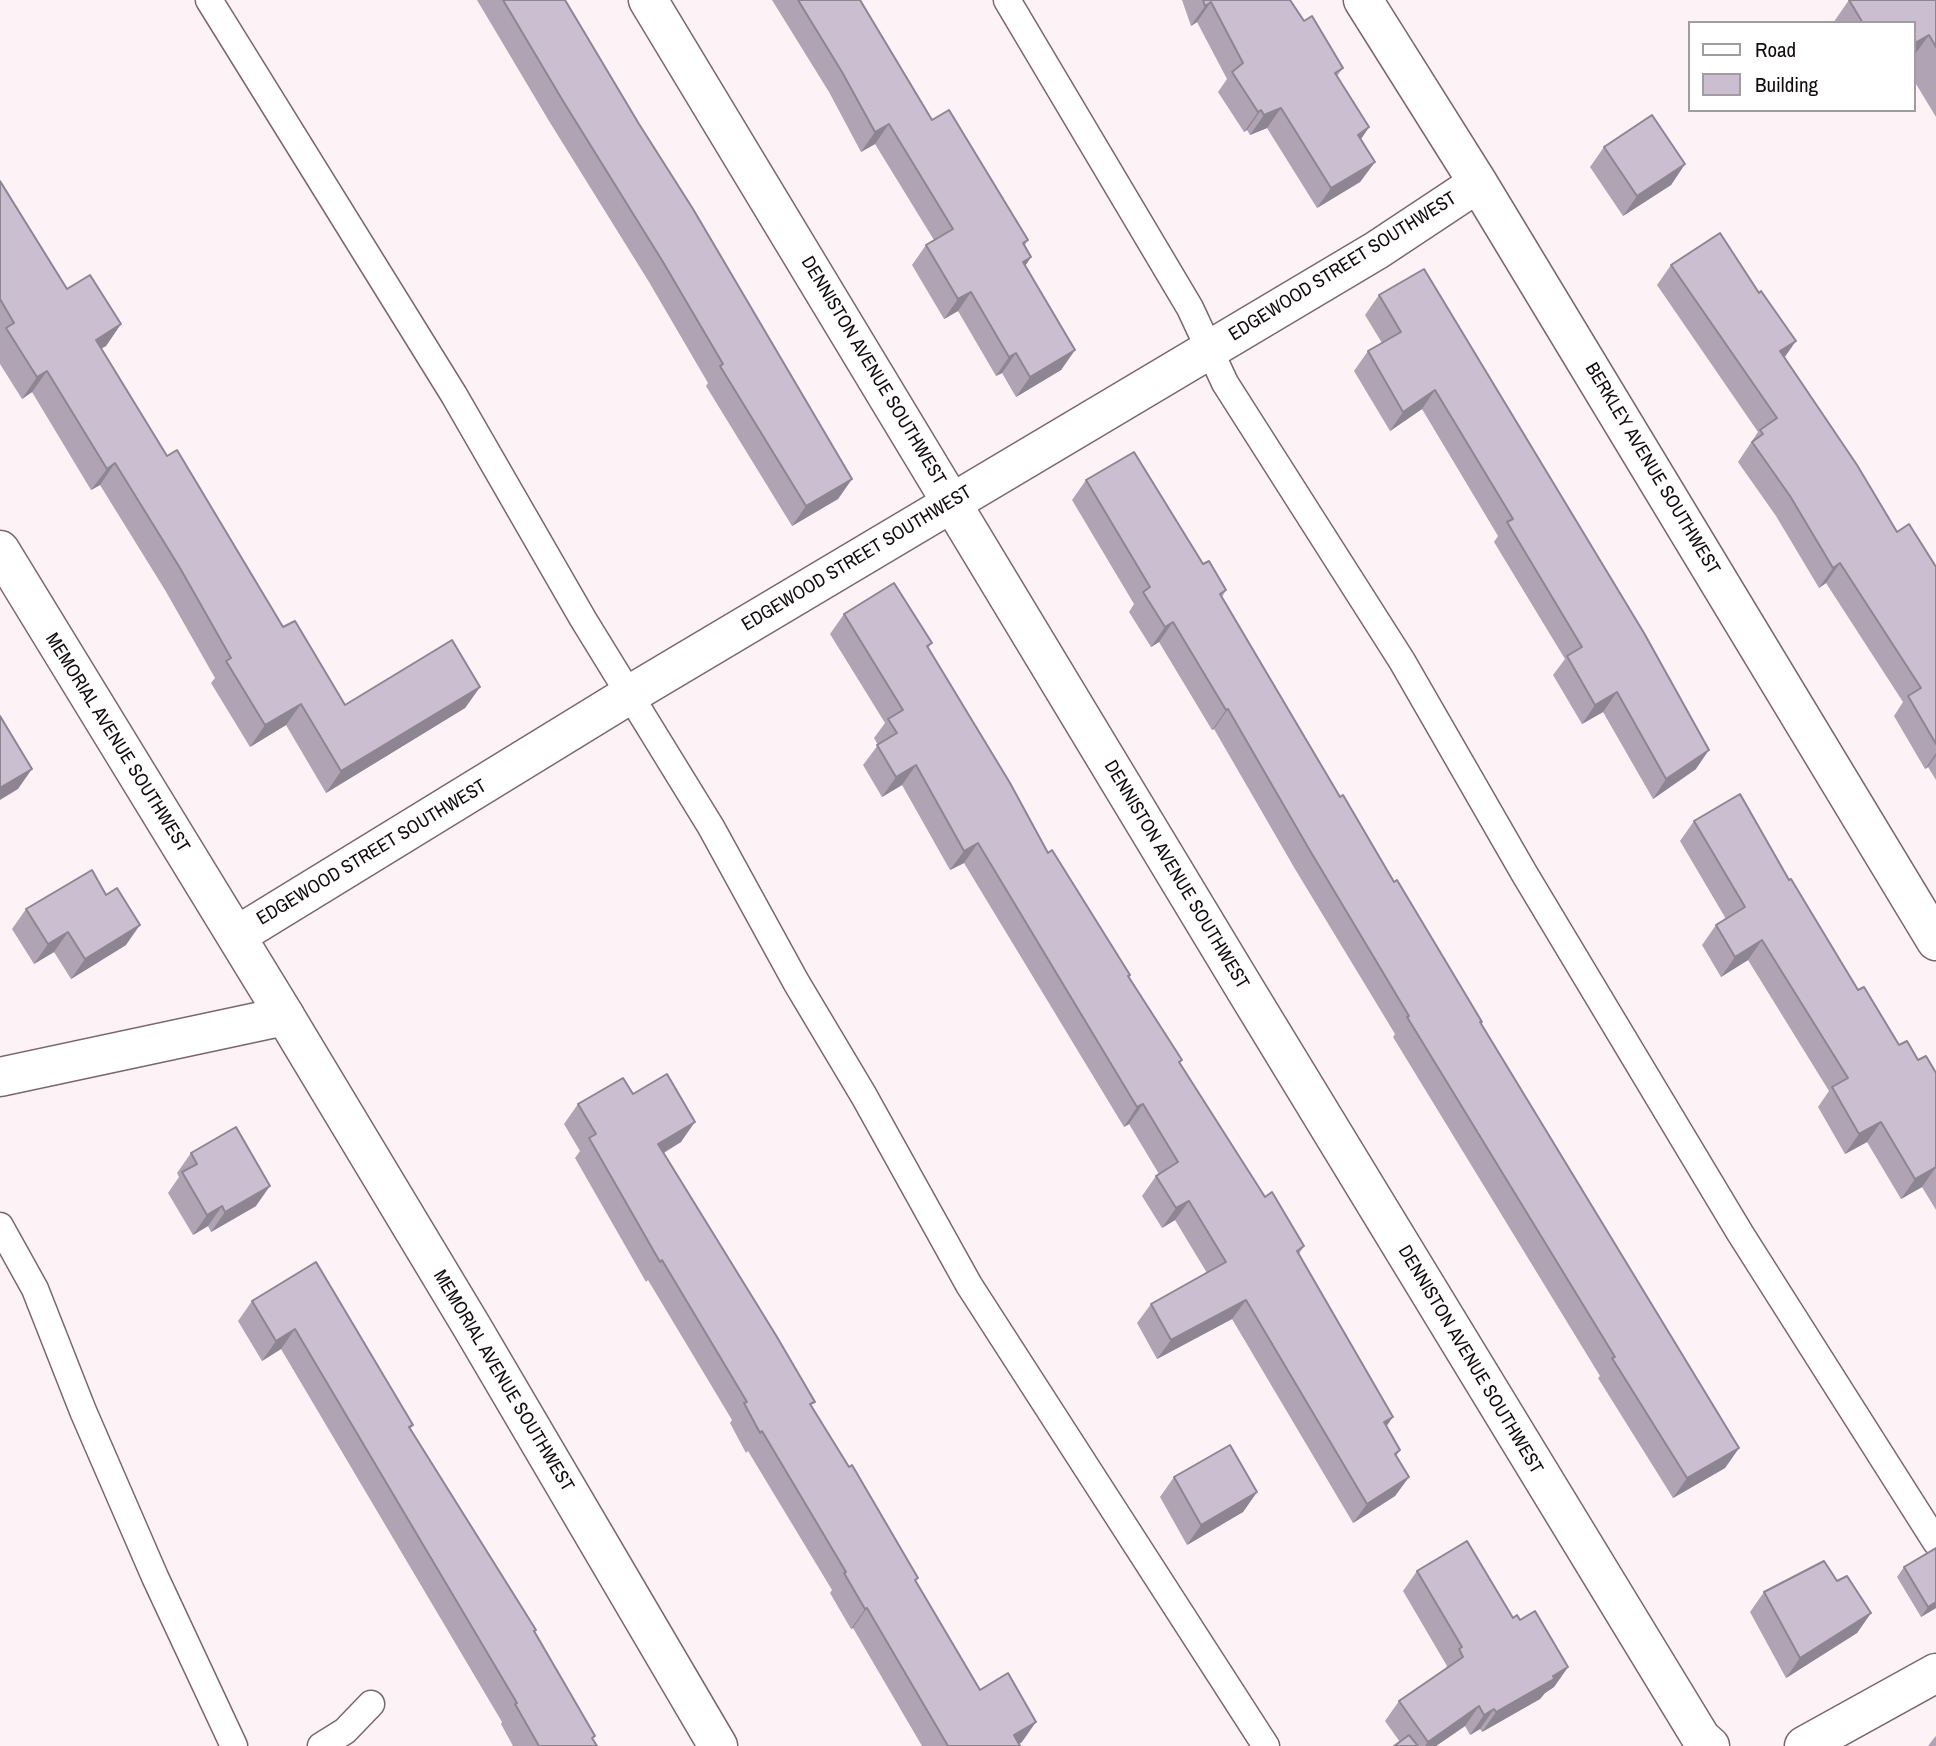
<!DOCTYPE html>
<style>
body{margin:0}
#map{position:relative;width:1936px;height:1746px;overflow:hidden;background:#fdf3f7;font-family:"Archivo Narrow",sans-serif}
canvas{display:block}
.legend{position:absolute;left:1688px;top:21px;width:228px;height:91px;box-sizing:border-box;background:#fff;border:2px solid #a09d9f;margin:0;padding:9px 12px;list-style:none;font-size:21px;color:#120b0e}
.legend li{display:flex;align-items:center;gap:14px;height:35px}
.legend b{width:35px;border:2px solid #a09d9f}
</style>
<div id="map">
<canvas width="1936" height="1746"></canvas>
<ul class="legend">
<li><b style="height:9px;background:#fff"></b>Road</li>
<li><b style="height:19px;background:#cbbed1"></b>Building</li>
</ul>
</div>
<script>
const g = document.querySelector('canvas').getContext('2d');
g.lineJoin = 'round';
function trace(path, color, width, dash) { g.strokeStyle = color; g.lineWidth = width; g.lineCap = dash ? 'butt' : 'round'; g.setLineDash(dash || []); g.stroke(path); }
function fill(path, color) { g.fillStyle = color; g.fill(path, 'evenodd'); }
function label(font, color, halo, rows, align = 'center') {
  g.font = font + ' "Archivo Narrow",sans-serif'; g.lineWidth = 5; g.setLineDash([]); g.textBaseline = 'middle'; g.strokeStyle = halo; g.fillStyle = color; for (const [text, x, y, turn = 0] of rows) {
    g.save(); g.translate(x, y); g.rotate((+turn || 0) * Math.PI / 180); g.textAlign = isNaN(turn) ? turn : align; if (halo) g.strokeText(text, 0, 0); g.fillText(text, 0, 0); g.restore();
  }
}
const lane = new Path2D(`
 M209 0 454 395 583 619 711 827 796 982 864 1096 969 1285 1266 1746
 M1007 0 1190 308 1225 383 1402 661 1524 873 1740 1233 1936 1542
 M0 1226 35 1289 83 1411 155 1577 234 1746
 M321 1746 345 1731 371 1704`);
const street = new Path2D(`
 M648 0 1245 989 1701 1738 1710 1746
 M1363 0 1478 183 1936 941
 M0 550 285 1016
 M236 936 629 695 1377 250 1478 183`);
const secondary = new Path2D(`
 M0 1077 285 1016 472 1327 718 1746
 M1804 1746 1936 1673`);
trace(lane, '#7b666f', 29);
trace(street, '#7b666f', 41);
trace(secondary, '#7b666f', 41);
trace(lane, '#fff', 26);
trace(street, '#fff', 38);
trace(secondary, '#fff', 38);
fill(new Path2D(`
 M477 0H565L852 479 838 499 792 526 706 386 708 383 649 282 549 121Z
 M772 0H860L932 120 1028 240 1025 245 1031 257 1025 266 1075 350 1061 370 1016 397 1002 373 996 376 958 311 944 319 912 265 926 245 934 240 875 144 861 152 829 92Z
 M1182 0H1290L1304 21 1343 68 1337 76 1369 127 1361 139 1375 162 1360 182 1317 208 1267 128 1250 135 1247 130 1244 132 1218 92 1227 79 1197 22 1191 26Z
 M1849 0H1936V117L1913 79V23H1833Z
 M1604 147 1685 164 1671 185 1623 216 1590 167Z
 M0 181 67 289 121 324 106 346 101 348 167 456 283 627 345 705 480 687 465 708 326 793 286 725 250 747 211 683 215 678 165 590 100 485 91 490 32 392 22 399 0 364Z
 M1671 265 1784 357 1897 532 1936 567V780L1928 767 1925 769 1894 716 1903 702 1826 583 1819 588 1776 516 1738 462 1758 432 1657 285Z
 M1379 295 1696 769 1653 799 1603 712 1582 724 1553 675 1565 659 1494 542 1498 536 1422 409 1390 431 1354 371 1368 351 1382 343 1365 315Z
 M1086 480 1203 564 1226 590 1222 597 1340 797 1482 1022 1481 1023 1739 1448 1725 1468 1673 1498 1598 1378 1600 1376 1393 1037 1395 1034 1295 869 1214 729 1212 730 1159 642 1151 647 1129 612 1134 604 1072 500Z
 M844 614 932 643 928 648 1048 853 1130 975 1129 977 1180 1063 1265 1197 1304 1246 1299 1254 1386 1427 1400 1450 1396 1456 1409 1477 1395 1496 1353 1523 1232 1319 1157 1359 1137 1323 1151 1304 1207 1273 1175 1220 1162 1228 1142 1196 1156 1176 1159 1174 1129 1124 1124 1127 964 863 950 870 902 785 882 797 863 765 878 745 874 738 885 723 830 634Z
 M1694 821 1789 880 1858 990 1899 1045 1936 1073V1210L1922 1187 1901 1199 1867 1142 1845 1154 1818 1107 1829 1091 1748 960 1721 977 1702 945 1716 925 1726 919 1680 841Z
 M106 895 126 945 71 979 54 952 34 964 12 929 26 909Z
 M633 1094 681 1142 664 1153 812 1406 980 1690 1022 1742 1019 1744 1020 1746H922L853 1628 851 1629 830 1593 832 1590 748 1451 746 1453 730 1423 732 1420 648 1280 646 1282 575 1158 580 1151 564 1124 578 1104Z
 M191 1153 256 1206 211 1232 208 1226 193 1235 168 1193 179 1177 177 1173Z
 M316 1262 413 1425 410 1429 536 1630 534 1632 597 1746H513L501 1724 502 1722 281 1349 262 1361 238 1321 252 1301Z
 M1174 1477 1257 1492 1243 1512 1187 1545 1160 1497Z
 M1936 1548V1608L1921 1617 1897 1577 1904 1567Z
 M1417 1571 1513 1618 1520 1620 1568 1667 1554 1687 1545 1693 1540 1699 1482 1732 1480 1729 1470 1735 1465 1726 1436 1746H1394L1400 1742 1385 1721 1399 1701 1445 1669 1447 1666 1403 1591Z
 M1837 1581 1871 1613 1857 1633 1786 1678 1750 1612 1764 1592Z
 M1936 1736V1746H1928L1934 1738Z`), '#afa3b4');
fill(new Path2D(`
 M1211 2 1197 22 1191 26 1205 6Z
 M1929 35 1913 57V44Z
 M1281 108 1267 128 1250 135 1264 115Z
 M1261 110 1247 130 1244 132 1258 112Z
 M889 124 875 144 861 152 875 132Z
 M1369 127 1355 148 1358 135Z
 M1375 162 1360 182 1317 208 1331 188Z
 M1685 164 1671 185 1623 216 1637 196Z
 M1031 257 1018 277 1023 262Z
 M971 292 958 311 944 319 958 299Z
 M121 324 106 346 81 361 96 340Z
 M1796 341 1782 361 1780 351Z
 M1075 350 1061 370 1016 397 1030 377Z
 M1016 353 1002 373 996 376 1009 357Z
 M47 371 32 392 22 399 37 377Z
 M1435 390 1422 409 1390 431 1403 412Z
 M115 463 100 485 91 490 107 469Z
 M852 479 838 499 792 526 806 506Z
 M1840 563 1826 583 1819 588 1833 568Z
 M1173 622 1159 642 1151 647 1165 627Z
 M480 687 465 708 326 793 341 771Z
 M1617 692 1603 712 1582 724 1595 705Z
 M301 704 286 725 250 747 265 725Z
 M1228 709 1214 729 1212 730 1226 710Z
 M1709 750 1696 769 1653 799 1666 779Z
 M1936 753V756L1928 767 1925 769Z
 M916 765 902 785 882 797 896 777Z
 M32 769 18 789 0 800V788Z
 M978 843 964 863 950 870 964 851Z
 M140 925 126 945 71 979 85 959Z
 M68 932 54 952 34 964 48 944Z
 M1762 940 1748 960 1721 977 1735 957Z
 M1143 1104 1129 1124 1124 1127 1137 1107Z
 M695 1122 681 1142 644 1164 658 1144Z
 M1881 1122 1867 1142 1845 1154 1859 1134Z
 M1936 1167 1922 1187 1901 1199 1915 1179Z
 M270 1186 256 1206 211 1232 225 1212Z
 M1189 1201 1175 1220 1162 1228 1176 1208Z
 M222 1206 208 1226 193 1235 207 1215Z
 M1246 1300 1232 1319 1157 1359 1171 1340Z
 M295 1329 281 1349 262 1361 276 1341Z
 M1393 1417 1379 1437 1384 1422Z
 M1739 1448 1725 1468 1673 1498 1687 1478Z
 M1409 1477 1395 1496 1353 1523 1367 1504Z
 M1257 1492 1243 1512 1187 1545 1201 1525Z
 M1936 1602V1608L1921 1617 1928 1607Z
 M867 1608 853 1628 851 1629 865 1609Z
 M1871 1613 1857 1633 1786 1678 1800 1658Z
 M1568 1667 1554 1687 1545 1693 1540 1699 1482 1732 1496 1712Z
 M1479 1706 1465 1726 1436 1746H1425L1428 1742Z
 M1494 1709 1480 1729 1470 1735 1484 1715Z
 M1036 1722 1022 1742 1016 1746 1014 1735Z`), '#8e8592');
const building = new Path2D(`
 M503 0H565L639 124 693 209 852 479 806 506 720 366 723 364 663 262 563 101Z
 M798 0H860L932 120 949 110 1028 240 1023 243 1031 257 1023 262 1075 350 1030 377 1016 353 1009 357 971 292 958 299 926 245 953 229 889 124 875 132 842 72Z
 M1203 0H1290L1304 21 1312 16 1343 68 1335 73 1369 127 1358 135 1375 162 1331 188 1281 108 1264 115 1261 110 1258 112 1232 72 1243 63 1211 2 1205 6Z
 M1849 0H1936V47L1929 35 1913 44V23H1863Z
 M1652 115 1685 164 1637 196 1604 147Z
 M0 181 67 289 90 275 121 324 96 340 167 456 177 450 283 627 295 621 345 705 452 640 480 687 341 771 301 704 265 725 226 661 231 658 180 568 115 463 107 469 47 371 37 377 6 328 14 323 0 299Z
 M1720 233 1759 293 1761 291 1796 341 1780 351 1857 465 1897 532 1909 524 1936 567V744L1908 696 1921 688 1840 563 1833 568 1790 496 1752 442 1763 434 1760 430 1777 418 1671 265Z
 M1424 269 1644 633 1709 750 1666 779 1617 692 1595 705 1567 656 1582 647 1507 522 1513 519 1435 390 1403 412 1368 351 1401 332 1379 295Z
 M1134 452 1203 564 1209 561 1226 590 1220 594 1340 797 1343 795 1394 882 1397 880 1482 1022H1480L1739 1448 1687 1478 1612 1358 1615 1357 1407 1017 1409 1016 1309 849 1228 709 1226 710 1173 622 1165 627 1143 592 1150 587 1086 480Z
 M894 583 932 643 927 646 1010 783 1048 853 1052 850 1130 975 1128 976 1182 1060 1179 1062 1265 1197 1272 1192 1304 1246 1297 1251 1393 1417 1384 1422 1400 1450 1395 1454 1409 1477 1367 1504 1246 1300 1171 1340 1151 1304 1226 1262 1189 1201 1176 1208 1156 1176 1178 1162 1143 1104 1137 1107 978 843 964 851 916 765 896 777 877 745 897 733 888 719 903 710 844 614Z
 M0 716 32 769 0 788Z
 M1740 794 1789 880 1791 879 1858 990 1864 987 1899 1045 1907 1041 1918 1060 1926 1056 1936 1073V1167L1915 1179 1881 1122 1859 1134 1832 1087 1848 1078 1762 940 1735 957 1716 925 1745 907 1694 821Z
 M92 870 106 895 117 888 140 925 85 959 68 932 48 944 26 909Z
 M667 1074 695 1122 658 1144 777 1337 815 1402 810 1404 849 1467 852 1465 918 1578 915 1580 980 1690 1008 1673 1036 1722 1014 1735 1020 1746H948L867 1608 865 1609 844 1573 846 1572 762 1431 760 1433 744 1403 747 1402 662 1260 660 1262 589 1138 596 1134 578 1104 623 1078 633 1094Z
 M236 1127 270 1186 225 1212 222 1206 207 1215 182 1172 197 1164 191 1153Z
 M316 1262 413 1425 409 1427 536 1630 534 1631 595 1736 592 1738 597 1746H539L515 1704 517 1703 295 1329 276 1341 252 1301Z
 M1230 1445 1257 1492 1201 1525 1174 1477Z
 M1467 1541 1513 1618 1517 1615 1520 1620 1535 1611 1568 1667 1553 1676 1554 1679 1496 1712 1494 1709 1484 1715 1479 1706 1428 1742 1399 1701 1463 1657 1459 1649 1462 1647 1417 1571Z
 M1936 1548V1602L1928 1607 1904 1567Z
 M1824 1561 1837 1581 1847 1576 1871 1613 1800 1658 1764 1592Z
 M1409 1735 1418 1746H1394Z`);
fill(building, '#cbbed1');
trace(building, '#8e8592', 2);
label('19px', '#120b0e', '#fff', [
 ["EDGEWOOD STREET SOUTHWEST",1343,267,-32],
 ["DENNISTON AVENUE SOUTHWEST",873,371,59],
 ["BERKLEY AVENUE SOUTHWEST",1652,469,59],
 ["EDGEWOOD STREET SOUTHWEST",857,559,-31],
 ["MEMORIAL AVENUE SOUTHWEST",117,743,58],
 ["EDGEWOOD STREET SOUTHWEST",372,853,-31],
 ["DENNISTON AVENUE SOUTHWEST",1176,875,59],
 ["DENNISTON AVENUE SOUTHWEST",1470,1360,59],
 ["MEMORIAL AVENUE SOUTHWEST",503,1381,59]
]);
</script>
